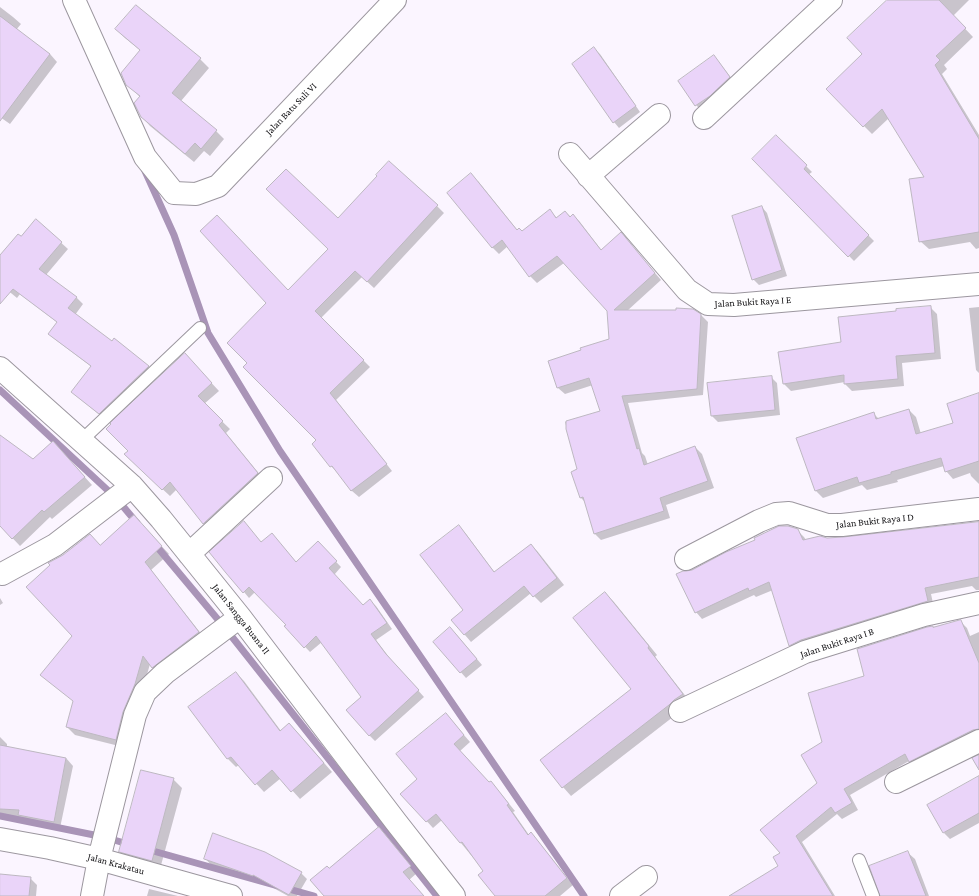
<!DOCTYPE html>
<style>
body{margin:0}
canvas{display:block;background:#fbf5ff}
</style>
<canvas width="979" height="896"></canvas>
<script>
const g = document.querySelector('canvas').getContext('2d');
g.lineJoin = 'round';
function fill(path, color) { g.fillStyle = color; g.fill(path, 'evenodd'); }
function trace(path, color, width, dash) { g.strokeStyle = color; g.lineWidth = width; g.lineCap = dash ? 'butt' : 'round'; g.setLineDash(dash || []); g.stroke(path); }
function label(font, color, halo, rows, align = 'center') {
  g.font = font + ' "Crimson Pro",serif'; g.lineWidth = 4; g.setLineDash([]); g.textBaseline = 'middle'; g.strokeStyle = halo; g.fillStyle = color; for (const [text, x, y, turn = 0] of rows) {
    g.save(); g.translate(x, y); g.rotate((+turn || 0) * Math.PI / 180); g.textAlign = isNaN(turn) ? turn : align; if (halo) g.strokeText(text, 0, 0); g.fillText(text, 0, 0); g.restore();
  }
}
fill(new Path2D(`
 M888 0H969L953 16 973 37 944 65 947 69 942 74 979 135V248L976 249 970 242 929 249 920 241 925 177 889 118 872 134 827 89 863 54Z
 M136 6 200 59 209 68 181 101 216 131 224 139 210 156 204 151 194 162 150 126 142 117 140 97 127 84 141 51 125 38 116 29Z
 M0 7 13 17 21 24 16 30 50 54 57 62 10 124 0 117Z
 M594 49 600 54 640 112 619 128 614 122Z
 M719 62 735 83 702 111 696 105 679 82Z
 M776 136 812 172 808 175 874 241 854 261 753 159Z
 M478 181 518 231 522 232 550 211 556 217H553L559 222 565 212 571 217 573 215 580 222 602 251 627 240 661 280 627 311 701 315 708 322 703 395 628 403 642 453 645 456 648 465 695 447 702 454 714 488 666 505 670 518 601 540 594 533 585 502 581 498 578 470 565 422 602 412 593 385 565 394 558 388 582 351 610 340 608 310 564 263 537 283 530 276 508 246 499 254 492 247Z
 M437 206 444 213 374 288 362 277 321 318 370 367 336 400 392 471 359 497 352 491 338 473 331 466 318 440 288 291 329 249 338 220Z
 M762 207 767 213 787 276 759 285 753 279Z
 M36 220 68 249 46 275 76 297 83 304 75 315 113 342 115 339 148 367 155 373 106 420 79 398 72 392 92 367 56 340 49 334 58 323 20 294 17 298 0 284V257L21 238Z
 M930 307 937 314 941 359 902 363 904 386 852 391 845 384V382L791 391 783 383 842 343Z
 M979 307V373L976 370 969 308Z
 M192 362 219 391 204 404 230 429 226 433 265 481 211 531 204 523 177 489 170 496 133 462 129 451Z
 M771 377 777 383 780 415 718 422 712 416Z
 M979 389V484L971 476 970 473 953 479 946 471 944 466 897 480 898 482 867 490 862 485 823 498 816 491 798 439 873 413 879 419 909 410 916 417 921 434 954 424 979 394Z
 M0 436 33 460 53 442 92 485 52 519 50 517 20 546 0 525Z
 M979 523V590H976L972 586 931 594 934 608 796 652 789 645 773 590 756 597 754 595 702 619 696 612 686 572 797 530 804 537 806 540 827 538H844Z
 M141 524 169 554 151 570 206 640 160 675 150 664 142 692 123 747 75 735 67 727 74 702 73 636 100 546Z
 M459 527 466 534 495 573 531 545 538 552 564 585 541 603 531 593 471 642 452 620 464 610Z
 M277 540 297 563 318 543 341 567 334 575 363 606 370 601 376 606 392 629 376 640 392 661 424 697 375 741 369 735 363 697 322 642 310 652 285 626 287 625 255 592 249 598 244 592 262 543Z
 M605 593 614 602 657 655 655 657 691 703 571 796 563 787 633 689Z
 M0 598 3 603 0 605Z
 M960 621 967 628 970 636 979 632V737L916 768 909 761 850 795 858 810 842 819 837 814 802 842 835 896H731L779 866 781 853 818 784 824 743 866 676 933 627 934 628Z
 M456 634 482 665 466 678 434 642Z
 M236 673 244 681 281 731 289 724 297 732 332 772 300 799 281 778 264 792 239 765 236 767 228 759 189 708Z
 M446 714 470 742 460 751 489 783 491 782 497 789 515 811 513 812 529 835 537 840 573 885 560 896H497L484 871 442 820 433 828 402 794 418 779Z
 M0 737 7 744V747L66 758 73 766 60 828 0 817Z
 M979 777V823L950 839 944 833Z
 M173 779 182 788 160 869 128 860 120 851Z
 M379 829 386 836 417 873 409 880 424 896H325L330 869Z
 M907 852 915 859 929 896H881Z
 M205 858 301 873 307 879 297 896H288L268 885 210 864Z
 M0 875 30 878 37 885 36 896H0Z
 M149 889 178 896H147Z`), '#0003');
trace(new Path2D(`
 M145 171 174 235 208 333 280 451 584 896
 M0 390 116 498 137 523
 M153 542 225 628 437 896
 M0 816 104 837 131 845
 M146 849 314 896`), '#a994b7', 7);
const building = new Path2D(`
 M887 0H939L966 28 936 56 940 60 935 65 979 139V232L919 242 909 179 924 177 882 109 863 127 826 89 862 54 847 38Z
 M136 5 201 58 172 93 217 130 201 149 195 143 185 154 141 117 134 103 140 96 126 85 121 73 140 50 115 29Z
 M0 16 50 54 0 121Z
 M594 47 636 106 613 123 572 64Z
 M714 55 730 77 710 96 695 106 678 81Z
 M776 135 807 165 804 169 869 235 848 257 752 159Z
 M389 161 438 205 367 282 355 271 315 311 364 360 330 393 387 464 351 491 332 466 330 467 312 444 316 440 243 367 247 363 227 343 266 303 200 231 217 215 288 290 328 249 266 189 286 169 338 218 377 176 376 175Z
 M471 173 517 230 519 228 522 231 550 209 556 218 565 211 570 217 573 214 601 250 621 232 655 273 614 310H676V308L693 309 701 314 697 389 622 396 637 449 639 448 644 465 695 446 708 481 660 498 664 511 594 534 583 497 580 498 571 472 577 469 566 429V421L600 411 589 378 557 388 548 361 581 350 580 348 609 339 607 311 557 256 529 277 502 240 492 248 447 193Z
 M762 206 782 270 752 280 732 216Z
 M36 219 62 242 39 269 77 297 68 308 112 341 114 338 149 366 99 414 71 392 91 366 48 334 57 322 13 289 0 304V255L18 234 21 236Z
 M931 306 935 353 896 356 898 379 844 384V375L783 384 778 352 841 342 838 317 896 311V309Z
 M185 353 212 383 198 396 223 421 219 425 258 473 203 524 170 482 162 490 124 454 128 451 106 429 111 424 110 423Z
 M772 376 775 410 711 416 707 383Z
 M979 393V461L945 472 941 458 891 472V474L859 483 857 477 815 491 796 438 874 412 876 419 909 409 916 434 953 423 947 404Z
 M0 435 33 459 53 441 85 477 44 512 42 510 12 539 0 526Z
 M134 515 162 546 145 562 199 632 152 668 143 656 135 684 123 712 116 740 66 727 73 701 40 675 72 636 26 587 50 565 48 563 63 555 90 534 100 545Z
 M244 521 261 542 272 533 296 562 318 541 337 561 329 568 363 605 370 599 387 623 371 634 386 654 419 690 369 736 346 710 361 697 316 636 304 648 284 626 286 625 249 587 243 593 226 573 209 552Z
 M979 522V577L925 588 928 601 801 640 789 646 769 582 749 591 748 588 695 613 676 574 683 571H686L692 570 726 552 755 540 754 538 779 526H788L798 529 803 540 820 536 827 538 843 537Z
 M459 525 494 572 531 544 557 578 533 597 524 586 464 635 451 620 463 610 420 555Z
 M605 592 649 646 648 648 683 694 674 700 669 705 562 788 540 760 631 689 573 618Z
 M961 620 979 663V729L973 730 909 762 905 754 844 789 852 803 835 813 831 807 796 836 833 896H729L778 866 773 857 780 853 760 830 817 783 801 755 822 742 808 693 864 676 857 649 927 627 933 626V627Z
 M450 627 477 659 460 673 433 642Z
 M236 672 280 731 289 723 324 763 291 792 272 770 255 785 231 757 227 759 188 707Z
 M446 713 464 735 454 744 489 782 491 781 509 804 507 805 528 835 531 832 567 878 545 896H495L478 875 483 871 462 842 460 843 436 814 426 822 400 794 417 779 396 754Z
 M0 745 66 758 54 822 18 815 19 810 0 809Z
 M979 755V770L972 758Z
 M141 770 174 778 152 861 119 852Z
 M979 776V813L943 833 927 805Z
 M379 827 411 866 403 872 424 896H324L310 880 327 866 329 868Z
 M213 833 265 852 302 872 289 895 253 875V876L204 859Z
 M908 851 926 896H880L869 866Z
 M0 874 31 877 29 896H0Z`);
fill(building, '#ead4f9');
trace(building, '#bdb8c1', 1);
const lane = new Path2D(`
 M81 441 200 328
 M859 860 873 896`);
const street = new Path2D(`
 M74 0 145 157 174 193 196 194 218 186 395 0
 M704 118 831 0
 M570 154 687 290 708 304 734 305 979 284
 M588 176 659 115
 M0 368 132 486 161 519 240 617 396 822 454 896
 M189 554 271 478
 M686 559 759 521 776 514 789 513 827 525H842L979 509
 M2 574 55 545 132 486
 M680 711 805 652 924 615 979 603
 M896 782 979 741
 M0 839 50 848 99 859 231 896
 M92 896 99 859 135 715 145 692 165 673 240 617
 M621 896 646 877`);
trace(lane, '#9c979f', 14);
trace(street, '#9c979f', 24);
trace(lane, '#fff', 12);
trace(street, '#fff', 22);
label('10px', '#0e0d10', '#fff', [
 ["Jalan Batu Suli VI",291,109,-46],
 ["Jalan Bukit Raya I E",753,302,-3],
 ["Jalan Bukit Raya I D",875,521,-6],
 ["Jalan Sangga Buana II",241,619,52],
 ["Jalan Bukit Raya I B",837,643,-18],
 ["Jalan Krakatau",116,864,15]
]);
</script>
